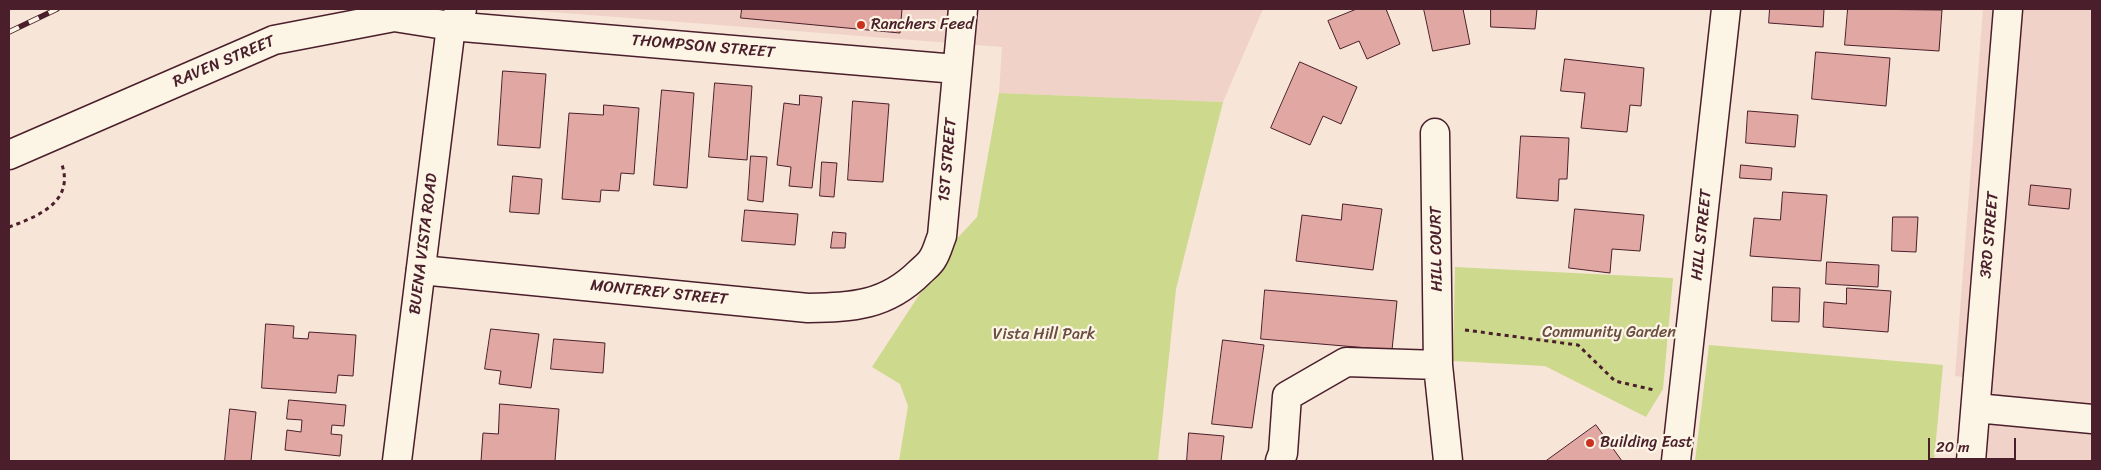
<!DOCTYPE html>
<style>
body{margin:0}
#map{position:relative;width:2101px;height:470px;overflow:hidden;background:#f7e5d8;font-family:Sriracha,sans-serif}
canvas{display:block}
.frame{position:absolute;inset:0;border:10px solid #4a1f2b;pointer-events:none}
.scale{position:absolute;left:1928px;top:438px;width:88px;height:22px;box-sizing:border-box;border:2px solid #4a1f2b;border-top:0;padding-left:6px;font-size:15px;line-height:18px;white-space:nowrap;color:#4a1f2b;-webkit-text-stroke:4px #fcf5e5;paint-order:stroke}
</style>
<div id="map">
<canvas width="2101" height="470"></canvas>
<div class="frame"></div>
<div class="scale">20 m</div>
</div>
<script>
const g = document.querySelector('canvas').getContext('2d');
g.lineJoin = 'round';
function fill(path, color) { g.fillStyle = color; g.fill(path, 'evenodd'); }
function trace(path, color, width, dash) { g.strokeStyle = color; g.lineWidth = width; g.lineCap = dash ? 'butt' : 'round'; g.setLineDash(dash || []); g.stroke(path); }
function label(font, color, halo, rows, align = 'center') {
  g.font = font + ' Sriracha,sans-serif'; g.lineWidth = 4.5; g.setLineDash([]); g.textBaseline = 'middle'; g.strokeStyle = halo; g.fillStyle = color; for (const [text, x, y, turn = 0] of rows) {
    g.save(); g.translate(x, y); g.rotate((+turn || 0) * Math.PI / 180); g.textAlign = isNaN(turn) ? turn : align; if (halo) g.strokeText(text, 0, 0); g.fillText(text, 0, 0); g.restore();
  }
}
fill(new Path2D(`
 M513 9H1263L1223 102 999 93 1002 47Z
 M1983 9H2092V461H1965L1972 378 1955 376Z`), '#f0d2c8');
fill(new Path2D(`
 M999 93 1223 102 1176 289 1158 461H899L908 406 900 384 872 367 953 243 977 217Z
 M1455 267 1673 278 1663 389 1646 417 1545 366 1453 361Z
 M1709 345 1943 365 1934 461H1695Z`), '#cdd98c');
const building = new Path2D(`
 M742 9H902L900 33 741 18Z
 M1357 9H1386L1400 44 1367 59 1359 41 1340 49 1328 21Z
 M1424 9H1463L1470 44 1433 51Z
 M1491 9H1537L1535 29 1491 27Z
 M1770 9H1824L1823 27 1769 23Z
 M1848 9 1942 10 1939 51 1845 45Z
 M1816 52 1890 58 1886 106 1812 99Z
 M1565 59 1644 68 1641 106 1630 105 1627 132 1581 128 1585 93 1561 91Z
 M1300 62 1357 87 1341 124 1323 116 1310 145 1271 128Z
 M503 71 546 74 540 148 498 145Z
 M715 83 752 86 747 160 709 157Z
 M662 90 694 93 687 188 654 185Z
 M800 95 822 97 812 188 789 186 791 167 777 165 784 103 799 105Z
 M853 101 889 104 883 182 848 180Z
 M604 105 639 108 634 174 621 173 619 191 601 190 600 202 562 199 569 113 603 115Z
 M1748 111 1798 115 1795 147 1746 143Z
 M1521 136 1569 138 1567 179H1559L1558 201 1517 198Z
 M751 156 767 157 763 202 748 200Z
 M822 162 837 163 834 197 820 196Z
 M1741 165 1772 168 1771 180 1740 178Z
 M513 176 542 179 539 214 510 212Z
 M2031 185 2071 189 2069 209 2029 205Z
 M1783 192 1827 195 1821 261 1750 256 1754 218 1780 220Z
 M1343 204 1382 209 1373 270 1296 261 1302 215 1341 220Z
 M1575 209 1644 215 1640 251 1612 249 1610 273 1569 268Z
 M745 210 798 214 795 245 742 241Z
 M1893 217H1918L1916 252 1892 251Z
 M833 232 846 233 845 248H831Z
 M1827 262 1879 265 1878 287 1826 284Z
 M1773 287 1800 288 1799 322 1772 321Z
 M1847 288 1891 291 1888 332 1823 327 1824 302 1846 304Z
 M1265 290 1397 301 1392 350 1261 339Z
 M266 324 294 326 293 338 308 339 309 332 356 335 353 376 338 375 336 393 262 388Z
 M491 329 539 334 531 388 499 384 501 371 485 369Z
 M554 339 605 343 603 373 551 369Z
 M1223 340 1264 345 1252 428 1212 424Z
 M289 400 346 405 344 426 332 425 331 434 342 435 340 456 285 450 287 430 301 432 302 420 287 419Z
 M500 404 559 409 555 461H481L483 433 498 434Z
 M230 409 256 412 251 461H225Z
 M1596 425 1622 461H1546Z
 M1189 433 1224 436 1221 461H1187Z`);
fill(building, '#e1a7a2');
trace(building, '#4a1f2b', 1);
const minor = new Path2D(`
 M9 155 274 40 394 17 451 26 956 69
 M421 270 808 308C853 307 886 306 920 272 924 268 930 264 933 258 937 252 939 243 942 236L963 9
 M1438 365 1448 461
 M1976 408 2092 419
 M1280 461 1283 453 1287 396 1346 362 1438 365 1435 133
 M1676 461 1726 9
 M1971 461 2008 9`);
const tertiary = new Path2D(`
 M397 461 451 26 462 9`);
trace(minor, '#4a1f2b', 31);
trace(tertiary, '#4a1f2b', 31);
trace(new Path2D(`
 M9 227C39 216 76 201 61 162
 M1465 330 1578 345 1615 381 1654 390`), '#4a1f2b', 3, [4, 4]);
trace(minor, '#fcf5e5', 28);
trace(tertiary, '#fcf5e5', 28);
const rail = new Path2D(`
 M9 32 57 9`);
trace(rail, '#4a1f2b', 5.5);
trace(rail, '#fcf5e5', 4, [11]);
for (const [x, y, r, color] of [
 [861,25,5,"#c8321e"],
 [1590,443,5,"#c8321e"]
]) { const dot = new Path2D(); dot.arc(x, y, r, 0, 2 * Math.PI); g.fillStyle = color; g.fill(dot); trace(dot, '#fcf5e5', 2); }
label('16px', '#4a1f2b', '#fcf5e5', [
 ["Ranchers Feed",871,25],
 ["Building East",1600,443]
], 'left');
label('16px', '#4a1f2b', '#fcf5e5', [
 ["THOMPSON STREET",703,47,5],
 ["RAVEN STREET",224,62,-23],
 ["1ST STREET",948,160,-85],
 ["HILL STREET",1702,235,-84],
 ["3RD STREET",1990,235,-85],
 ["BUENA VISTA ROAD",424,244,-83],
 ["HILL COURT",1437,249,-91],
 ["MONTEREY STREET",659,293,6]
]);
label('16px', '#6b4e43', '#fcf5e5', [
 ["Community Garden",1609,333],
 ["Vista Hill Park",1044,335]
]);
</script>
